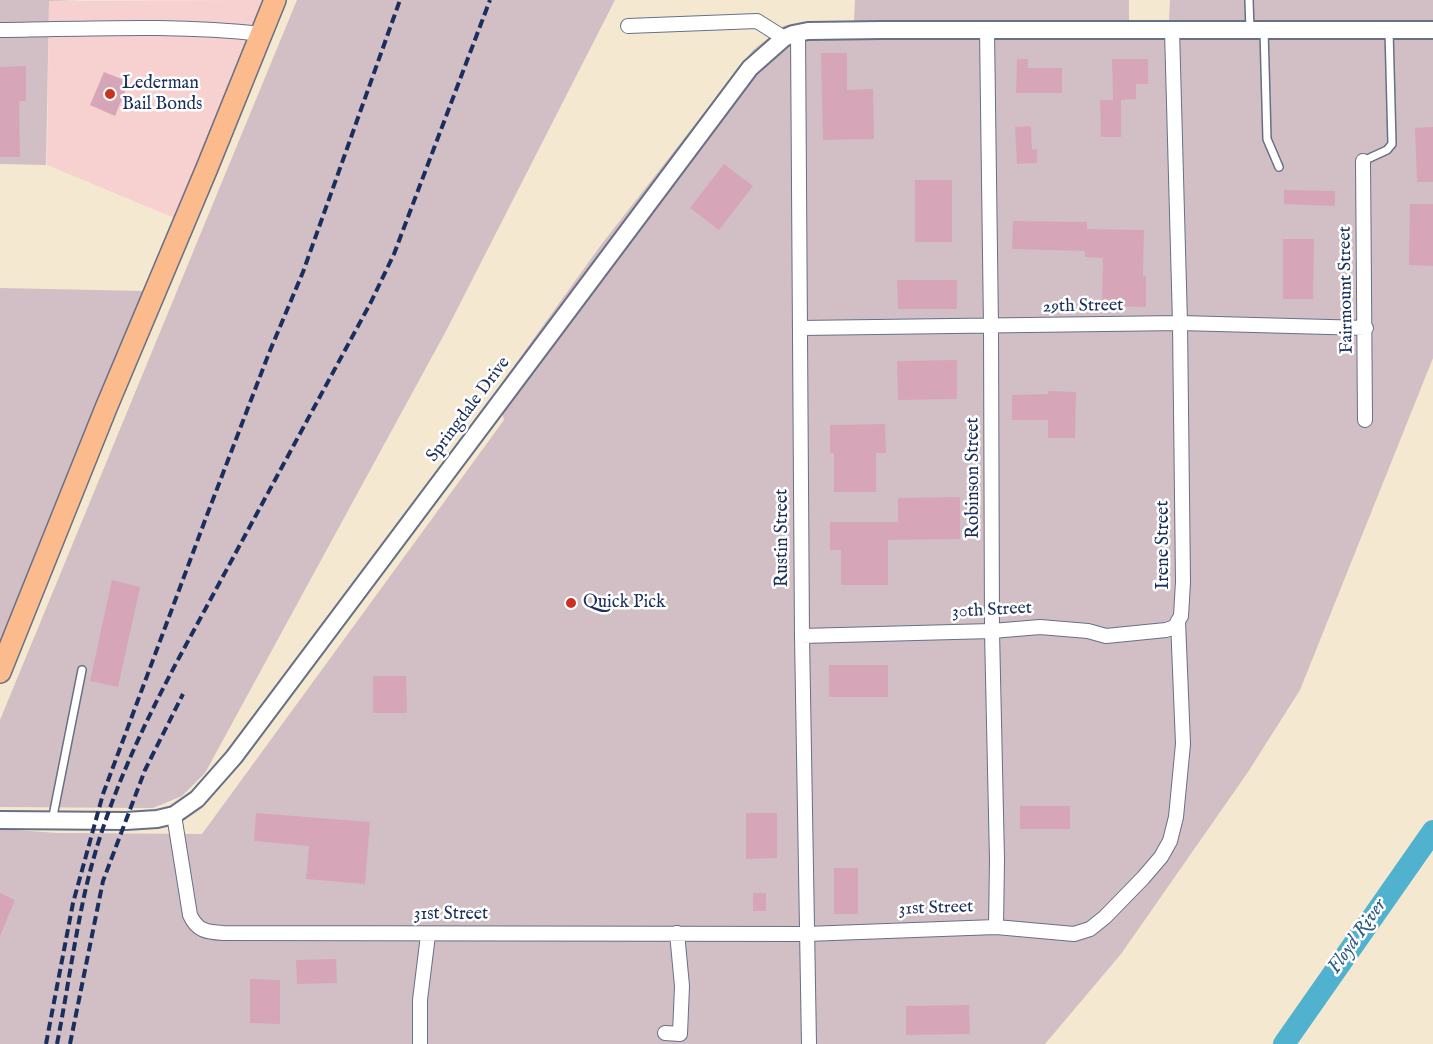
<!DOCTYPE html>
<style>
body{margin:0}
canvas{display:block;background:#f4e8d0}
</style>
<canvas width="1433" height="1044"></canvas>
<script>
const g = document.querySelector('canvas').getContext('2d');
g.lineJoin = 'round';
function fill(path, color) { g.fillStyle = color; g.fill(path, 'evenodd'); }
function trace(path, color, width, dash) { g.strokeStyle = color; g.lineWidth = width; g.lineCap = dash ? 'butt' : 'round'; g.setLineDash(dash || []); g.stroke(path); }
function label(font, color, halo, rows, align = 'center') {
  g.font = font + ' "IM FELL English",serif'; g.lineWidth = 5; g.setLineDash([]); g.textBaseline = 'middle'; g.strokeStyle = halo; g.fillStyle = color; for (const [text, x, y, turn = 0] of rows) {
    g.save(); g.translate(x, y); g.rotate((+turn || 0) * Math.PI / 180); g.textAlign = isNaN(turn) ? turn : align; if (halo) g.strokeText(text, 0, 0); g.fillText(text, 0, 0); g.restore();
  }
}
fill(new Path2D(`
 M267 0 177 219 47 165 49 1Z`), '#f7d0d0');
fill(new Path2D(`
 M0 0H80L49 1 46 165 0 164Z
 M297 0H615L446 331 205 773 182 796 153 808 0 807V720Z
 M855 0H1129V21H1169L1170 0H1433V358L1300 690 1248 772 1121 954 1045 1044H0V829L58 833 202 834 504 420 496 391 601 245 753 50 784 26 810 21H854Z
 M0 288 145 291 0 651Z`), '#d2bec5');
trace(new Path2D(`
 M1284 1044 1433 831`), '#50b2cf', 22);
fill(new Path2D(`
 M821 53H847V90L873 89 874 139 823 140Z
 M1017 59H1028V68H1062V93H1016Z
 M1112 59H1148V84H1136V99L1121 100V137H1101L1100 100H1113Z
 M26 66V101H19L20 157H0V67Z
 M104 72 129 82 115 116 90 105Z
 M1031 126 1032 150 1037 149V163L1017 164 1015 127Z
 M1433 127V182H1417L1415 128Z
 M724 164 753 186 719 230 690 208Z
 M915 180H952V242H915Z
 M1284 190 1335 191V206L1284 204Z
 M1410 204H1433V266L1409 265Z
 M1013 221 1087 222V229L1144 230 1143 276H1146V307L1102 306 1103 258 1085 257V251L1012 249Z
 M1283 239H1314L1313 299H1283Z
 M897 280H957V309H898Z
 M957 360V399L898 400 897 361Z
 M1048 391 1076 392 1075 438H1048V420H1012V395L1048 394Z
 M885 424 886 453H876V492H834V453H830V425Z
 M960 497V539L888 540V585H841V550H830V522H898V498Z
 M112 580 140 587 118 687 90 681Z
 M829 665H888V697H829Z
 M373 676H406L407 713H373Z
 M1020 806H1070V829H1020Z
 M256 813 370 822 365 884 306 879 309 846 254 841Z
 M746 813H777V858L746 859Z
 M834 868H858V914H834Z
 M0 893 15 900 0 936Z
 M753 893H766V911H753Z
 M336 959 337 983 297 984 296 960Z
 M250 979 280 980V1024L250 1023Z
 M969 1005 970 1034 906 1035V1006Z`), '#d6a6b8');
const service = new Path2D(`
 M1249 0 1250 30
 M1264 30 1267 139 1279 167
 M1363 161 1387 150 1392 144 1389 30
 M52 821 82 670`);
const minor = new Path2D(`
 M628 26 757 21 784 38
 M0 30C87 29 175 24 262 34
 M987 30 991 327 992 631 997 860 996 927
 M798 33 802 636 809 1044
 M1363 161 1365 420
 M800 328 1180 323 1366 328
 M802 636 992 631 1040 627 1088 631 1106 636 1166 630 1175 627 1178 621
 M174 815 190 915C197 931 207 932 223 933L806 934 996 927 1074 934 1090 929 1105 917 1143 878 1161 857 1170 841 1176 817 1183 744 1178 621 1181 616 1183 582 1180 323 1172 30
 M665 1033 680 1034 682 986 677 933
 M420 1044V1000L428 935`);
const tertiary = new Path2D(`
 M0 820 126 821 157 819 174 815 197 799 234 757 750 68 784 38 793 34 808 31 881 30H1433`);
const primary = new Path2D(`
 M0 672 106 408 207 168 275 0`);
trace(service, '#677086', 10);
trace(minor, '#677086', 16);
trace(tertiary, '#677086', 20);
trace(primary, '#677086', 24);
trace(service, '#fff', 7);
trace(minor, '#fff', 14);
trace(tertiary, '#fff', 16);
trace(primary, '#fbbb8d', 21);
trace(new Path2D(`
 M46 1044 73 903 103 794 207 515 269 353 303 272 400 0
 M57 1044C67 993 74 942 85 892 104 808 140 731 180 656L371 302 394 254 490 0
 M70 1044 103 881 145 770 183 694`), '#1b2f5e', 4, [9, 4.5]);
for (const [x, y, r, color] of [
 [110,94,6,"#c8321e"],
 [571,603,6,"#c8321e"]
]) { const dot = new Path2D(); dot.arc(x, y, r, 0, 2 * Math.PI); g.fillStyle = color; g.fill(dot); trace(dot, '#fff', 2); }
label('18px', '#1b2f5e', '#fff', [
 ["Lederman",122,84],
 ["Bail Bonds",122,105],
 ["Quick Pick",583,603]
], 'left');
label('18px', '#1b2f5e', '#fff', [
 ["Fairmount Street",1347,290,-91],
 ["29th Street",1083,307,-1],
 ["Springdale Drive",469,410,-53],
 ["Robinson Street",974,478,-90],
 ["Rustin Street",783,538,-90],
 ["Irene Street",1164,545,-90],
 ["30th Street",992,611,-3],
 ["31st Street",936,909,-2],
 ["31st Street",451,915]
]);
label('italic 20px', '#2e5d86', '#fff', [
 ["Floyd River",1358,937,-55]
]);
</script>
